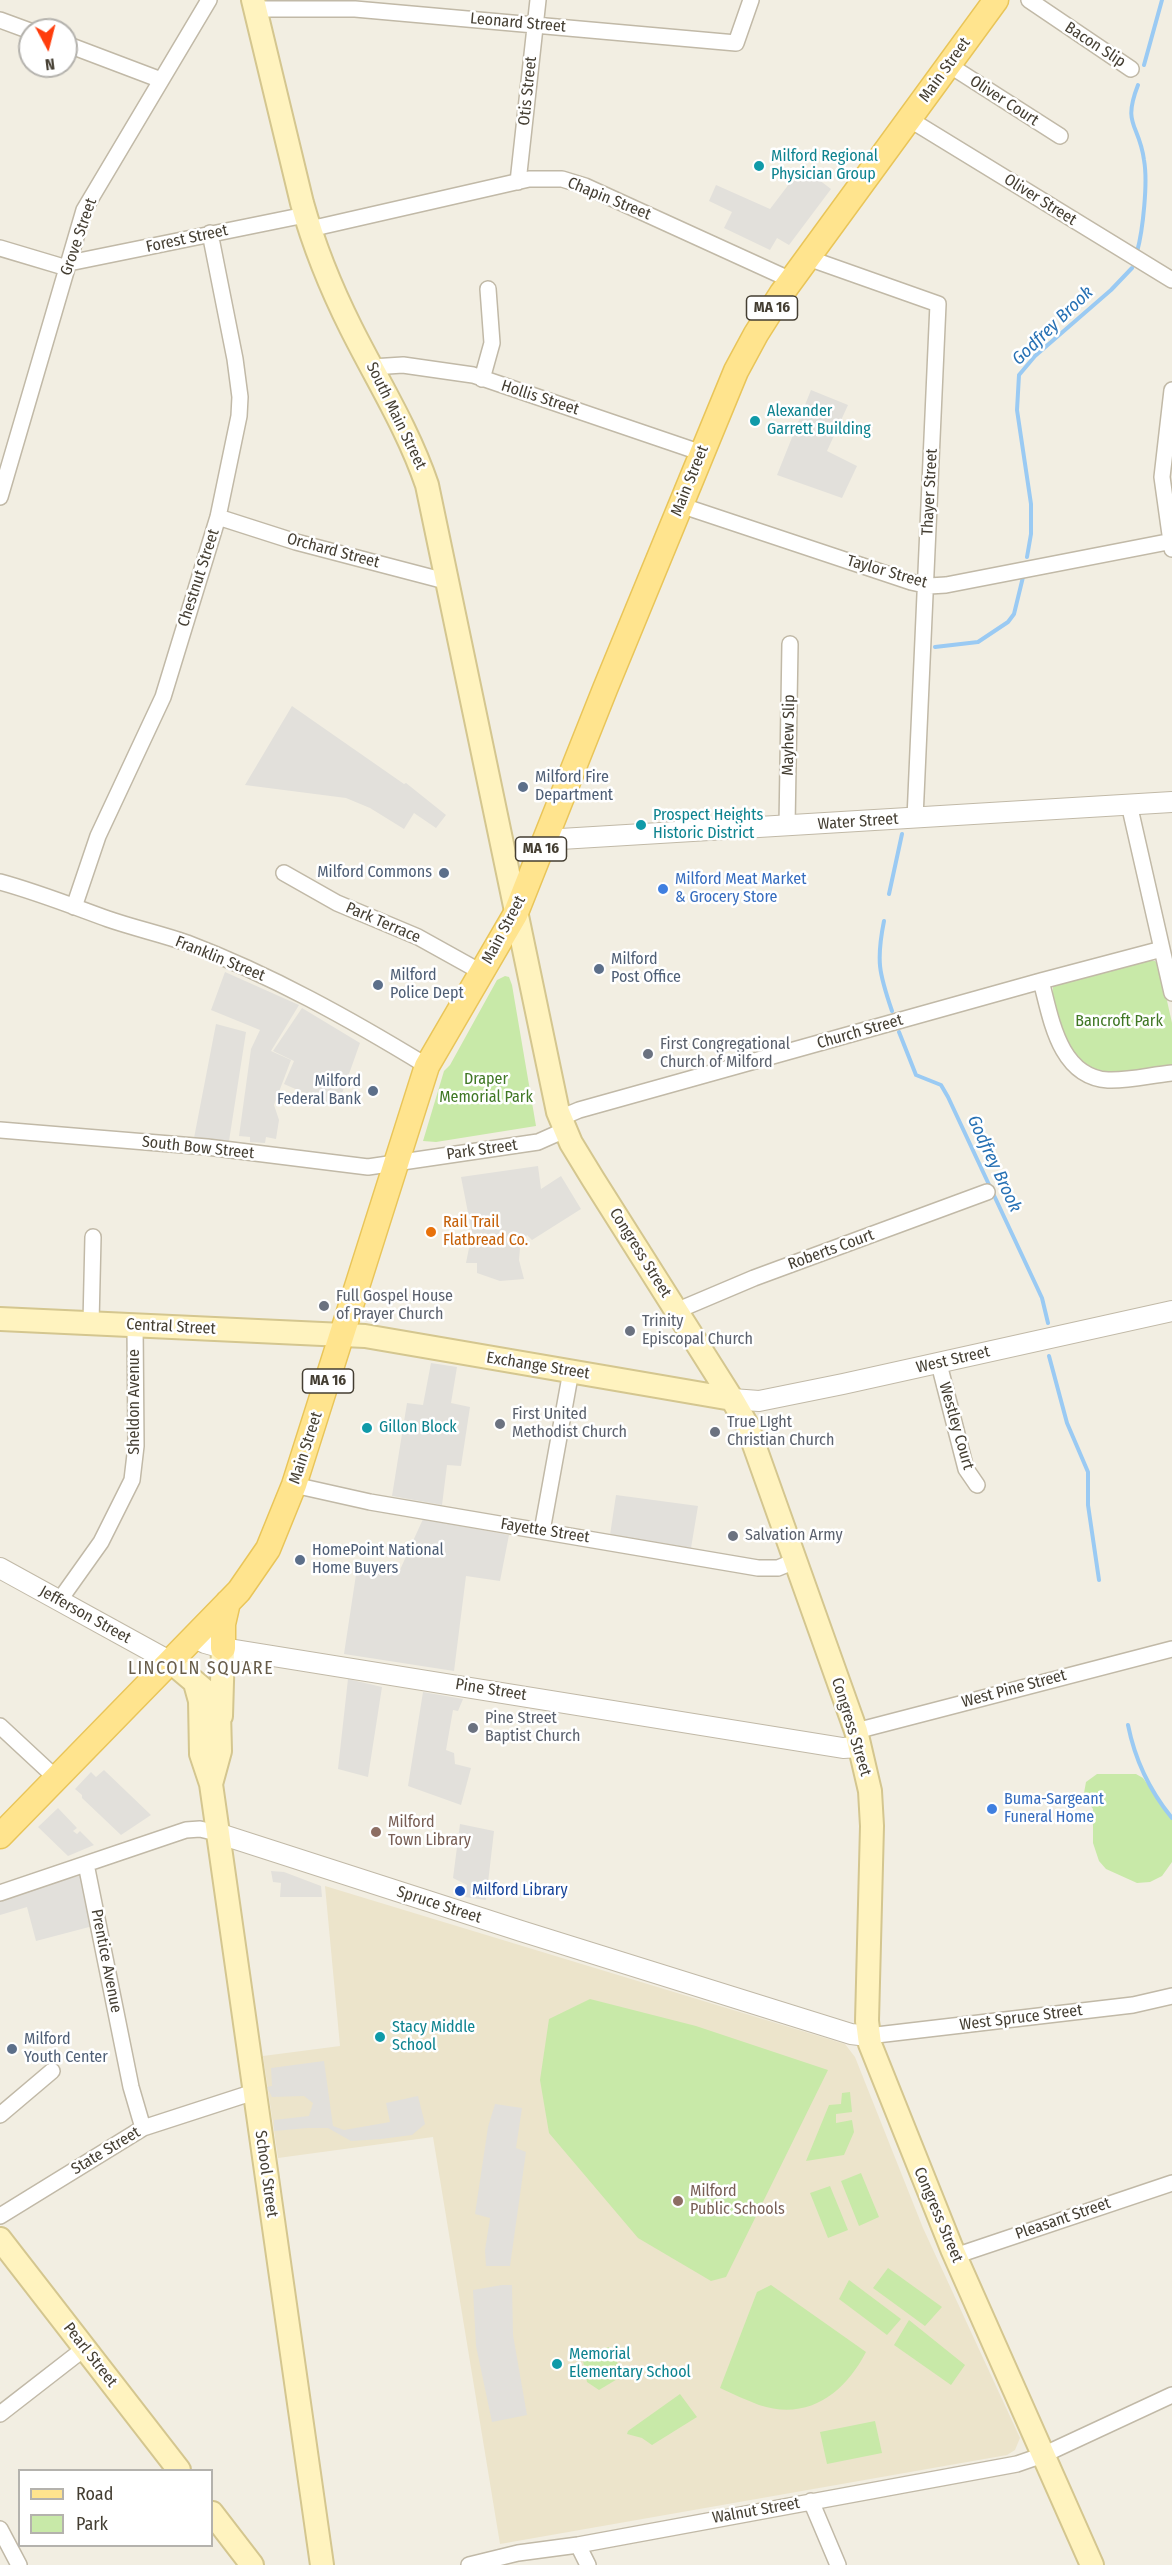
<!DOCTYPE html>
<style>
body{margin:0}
#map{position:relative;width:1172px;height:2565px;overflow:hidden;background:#f2eee2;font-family:"Fira Sans Condensed",sans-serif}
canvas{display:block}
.legend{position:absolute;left:18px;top:2469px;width:195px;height:78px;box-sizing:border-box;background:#fff;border:2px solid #b4b2ad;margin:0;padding:8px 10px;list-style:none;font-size:18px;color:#443e32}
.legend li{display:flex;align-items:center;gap:12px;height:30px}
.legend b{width:30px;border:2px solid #b4b2ad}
.north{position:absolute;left:18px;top:18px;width:60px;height:60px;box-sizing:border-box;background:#fff;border:2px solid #b4b2ad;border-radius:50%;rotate:173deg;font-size:16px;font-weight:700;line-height:24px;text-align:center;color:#443e32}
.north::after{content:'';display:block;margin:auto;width:21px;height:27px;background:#ff3d0c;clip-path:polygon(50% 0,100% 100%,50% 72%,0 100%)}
</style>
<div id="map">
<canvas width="1172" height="2565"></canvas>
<ul class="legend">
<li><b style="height:8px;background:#ffe48e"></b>Road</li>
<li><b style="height:16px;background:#c8e9a8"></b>Park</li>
</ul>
<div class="north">N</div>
</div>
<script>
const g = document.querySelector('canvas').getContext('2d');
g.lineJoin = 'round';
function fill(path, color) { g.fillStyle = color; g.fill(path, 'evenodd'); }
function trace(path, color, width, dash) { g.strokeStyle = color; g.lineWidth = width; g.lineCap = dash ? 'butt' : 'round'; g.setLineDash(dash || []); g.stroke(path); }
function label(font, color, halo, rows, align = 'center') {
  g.font = font + ' "Fira Sans Condensed",sans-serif'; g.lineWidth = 5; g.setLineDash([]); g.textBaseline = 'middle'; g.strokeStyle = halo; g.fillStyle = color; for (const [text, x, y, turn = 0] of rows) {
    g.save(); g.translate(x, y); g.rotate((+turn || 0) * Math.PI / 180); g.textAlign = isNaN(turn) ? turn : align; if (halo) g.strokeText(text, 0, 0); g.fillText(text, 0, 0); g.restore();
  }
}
fill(new Path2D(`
 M325 1886 845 2044 855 2057 923 2228 1020 2438 1015 2450 1007 2455 500 2544 433 2137 278 2158 263 2056 340 2046Z`), '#ece4cb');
fill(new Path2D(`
 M1147 961H1155L1159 965 1172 1023V1066C1160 1069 1147 1070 1135 1071 1094 1076 1076 1066 1062 1026 1058 1013 1051 1000 1053 986Z
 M505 976 509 977 512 985 536 1126 436 1142 423 1141 444 1071 450 1065 497 980Z
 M1097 1774H1136L1143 1778 1172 1818V1862L1162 1876 1150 1882 1137 1883 1106 1869 1099 1861 1093 1843V1809L1086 1800 1084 1793 1086 1782Z
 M590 1999 696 2026 828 2070 726 2277 711 2281 638 2238 549 2133 540 2080 549 2019Z
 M850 2092 852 2112 836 2114V2123L852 2120 854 2132 844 2155 806 2161 829 2105 841 2104 842 2093Z
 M861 2173 879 2217 859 2226 841 2181Z
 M830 2186 848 2230 828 2238 810 2193Z
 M888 2268 942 2307 925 2326 873 2288Z
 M849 2280 901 2319 887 2335 839 2299Z
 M771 2285 866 2352C844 2394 808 2421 759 2405 746 2400 733 2394 720 2388L757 2292Z
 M909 2320 965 2365 951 2385 894 2345Z
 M609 2347 624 2375 599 2390 587 2382 582 2355Z
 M680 2394 697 2417 652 2445 642 2438 627 2434 628 2431Z
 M875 2421 882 2453 827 2464 820 2432Z`), '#c8e9a8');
fill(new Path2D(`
 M802 167 831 189 789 245 777 238 770 250 724 228 732 212 709 201 716 185 770 209Z
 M811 390 848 405 827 451 857 466 842 498 777 475Z
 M292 706 404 784 406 783 446 815 436 828 414 813 404 829 370 808 346 798 245 785Z
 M225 972 299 1005 271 1051 291 1060 274 1105 279 1120 276 1139 266 1137 265 1143 250 1142V1137L239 1136 251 1049 260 1030 211 1010Z
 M302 1008 360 1043 339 1102 332 1105 284 1084 294 1061 273 1051Z
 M216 1024 246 1032 229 1141 194 1138Z
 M538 1166 541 1189 561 1176 581 1209 532 1240 527 1235 520 1248 519 1260 524 1279 500 1281 477 1273V1263H466L472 1233 461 1177Z
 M431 1363 457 1367 451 1403 470 1407 461 1466 447 1465 442 1505 392 1496 407 1403 423 1405Z
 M616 1495 698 1506 691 1548 610 1535Z
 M423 1519 509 1535 500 1581 466 1576 454 1671 344 1654 357 1568 399 1572Z
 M348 1679 382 1687 368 1777 338 1769Z
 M423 1692 463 1699 458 1711 453 1710 446 1750 454 1753 455 1764 471 1768 461 1805 408 1786Z
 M104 1770 151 1815 121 1835 82 1798V1795L75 1789 91 1772 96 1777Z
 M58 1808 77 1828 73 1831 77 1834 80 1831 94 1845 68 1856 38 1827Z
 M460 1824 494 1831 486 1900 465 1897 467 1885 453 1878Z
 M271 1871 284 1872 321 1886 322 1897H280L281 1883 273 1882Z
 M82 1875 93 1926 36 1941 27 1907 0 1915V1899Z
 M324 2061 333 2126 344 2130 390 2122 386 2103 418 2096 425 2124 412 2135 381 2139 351 2141 328 2128H307L274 2131V2120L309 2116 313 2103 304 2096 272 2097 267 2087 272 2086 271 2068Z
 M495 2104 522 2108 516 2148 526 2152 510 2266H486L485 2250 490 2218 475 2214 488 2127Z
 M502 2285H512L513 2335 527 2415 492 2422 476 2346 473 2290Z`), '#e2e0db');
trace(new Path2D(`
 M1144 65 1162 0
 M1137 252C1143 230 1148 182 1144 160 1139 123 1122 126 1138 85
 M1027 557 1031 534V504L1017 410 1019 375 1035 356 1111 290 1132 268
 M935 647 978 642 1008 622 1014 614 1023 577
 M889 894 902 834
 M884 921C876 961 879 973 892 1011
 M899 1032 916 1075 941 1085 948 1097 1042 1298 1048 1323
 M1049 1356 1067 1423 1088 1472V1505L1099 1580
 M1128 1725C1135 1760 1149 1790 1172 1818`), '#9acaf3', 4);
const minor = new Path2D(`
 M1029 0 1131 69
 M255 9H355L736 43 751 0
 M0 20 30 31
 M66 44 161 80
 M949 65 1060 136
 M909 119 1172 280
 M518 182 538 0
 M310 229 529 179H562L585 186 791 280
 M0 248 67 268
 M808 258 938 304 915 818
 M69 263 305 215
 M372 367 403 365 473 375 702 453
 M482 379 492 343 488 289
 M1172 390 1162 477 1172 549
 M0 497 84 210 209 0
 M680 505 911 582 929 586 946 585 1172 541
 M218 517 296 542 449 582
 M1129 804 1172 993
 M787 826 790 644
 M284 873 337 903 418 937 481 972
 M0 882C37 892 72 906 108 919 134 928 161 934 187 943 271 975 350 1019 427 1066
 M74 907 98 836 163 697 218 517 239 416 240 397 235 359 210 233
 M1041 981C1051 1018 1059 1077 1108 1080 1129 1081 1151 1075 1172 1073
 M560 1118 579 1110 1041 981 1162 949
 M0 1130 207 1147 368 1167 538 1142 565 1130
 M676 1311 754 1278 987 1192
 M91 1323 93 1237
 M939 1364 966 1469 977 1485
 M294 1485 370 1502 758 1568H778L795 1561
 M542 1531 571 1371
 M59 1601 101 1542 132 1480 136 1446 135 1325
 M0 1726 56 1778
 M856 1731 1172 1649
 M86 1864 131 2087 143 2128
 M0 1893 186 1830 200 1829 217 1833
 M868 2036 1133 2005 1172 1996
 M0 2115 52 2071
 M0 2216 143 2128 254 2092
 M955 2256 1172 2183
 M0 2414 85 2348
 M811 2501 838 2565
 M0 2529 19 2565
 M578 2545 588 2565
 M469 2565 518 2553 578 2545 1017 2464 1043 2455 1172 2395`);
const tertiary = new Path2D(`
 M544 840 1172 802
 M732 1399 759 1401 843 1384 1172 1311
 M0 1568 171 1662
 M194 1637 205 1643 223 1648 843 1748 860 1747
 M217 1833 521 1931 851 2034 868 2036`);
const secondary = new Path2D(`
 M253 0 302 203C314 246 331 288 351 328 377 380 408 429 427 485L558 1112 571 1143 593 1179 732 1399 747 1425 856 1731 870 1791 872 1826 867 2021 870 2044 952 2249 1092 2565
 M0 1319 365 1336 732 1399
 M171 1662 209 1694 219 1711 220 1751 211 1784
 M195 1683 200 1701 201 1754 211 1784 322 2565
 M221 1716 223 1648
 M0 2239 179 2470
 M212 2513 252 2565`);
const primary = new Path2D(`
 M223 1648V1624L228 1602
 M0 1836 239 1591 268 1549 294 1485 427 1066 515 915 605 689 736 371 756 334 782 293 996 0`);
trace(minor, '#c1b9a7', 18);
trace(tertiary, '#c1b9a7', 22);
trace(secondary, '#d4c68f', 26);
trace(primary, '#e9c559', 27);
trace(minor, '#fff', 15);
trace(tertiary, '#fff', 20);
trace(secondary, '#fff3bf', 22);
trace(primary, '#ffe48e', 24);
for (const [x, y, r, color] of [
 [759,166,6,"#0f9aa8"],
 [755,421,6,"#0f9aa8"],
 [523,787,6,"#5c6f8a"],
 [641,825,6,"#0f9aa8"],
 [444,873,6,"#5c6f8a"],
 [663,889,6,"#3f7fe0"],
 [599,969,6,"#5c6f8a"],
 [378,985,6,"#5c6f8a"],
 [648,1054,6,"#6b7280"],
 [373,1091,6,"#5c6f8a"],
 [431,1232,6,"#e8710a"],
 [324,1306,6,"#6b7280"],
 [630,1331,6,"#6b7280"],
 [500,1424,6,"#6b7280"],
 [367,1428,6,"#0f9aa8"],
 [715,1432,6,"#6b7280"],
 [733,1536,6,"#6b7280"],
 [300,1560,6,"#5c6f8a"],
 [473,1728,6,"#6b7280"],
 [992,1809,6,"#3f7fe0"],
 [376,1832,6,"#8d6e63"],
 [460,1891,6,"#1a4fb4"],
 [380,2037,6,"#0f9aa8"],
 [12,2049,6,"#5c6f8a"],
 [678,2201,6,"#8d6e63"],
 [557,2364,6,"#0f9aa8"]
]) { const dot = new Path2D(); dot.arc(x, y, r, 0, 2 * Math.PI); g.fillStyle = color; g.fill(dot); trace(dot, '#fff', 2); }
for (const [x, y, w] of [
 [772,308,51],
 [541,849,51],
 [328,1381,51]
]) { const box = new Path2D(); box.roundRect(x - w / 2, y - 12, w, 24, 4.5); g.fillStyle = '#fff'; g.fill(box); trace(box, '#443e32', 1.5); }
label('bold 15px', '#443e32', null, [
 ["MA 16",772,308],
 ["MA 16",541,849],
 ["MA 16",328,1381]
]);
label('16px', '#443e32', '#fff', [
 ["Leonard Street",518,23,5],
 ["Bacon Slip",1095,45,33],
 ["Main Street",945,70,-54],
 ["Otis Street",528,91,-84],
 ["Oliver Court",1004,101,33],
 ["Chapin Street",609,199,22],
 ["Oliver Street",1040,200,32],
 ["Grove Street",79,237,-71],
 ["Forest Street",187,239,-12],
 ["Hollis Street",540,398,18],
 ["South Main Street",396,416,64],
 ["Main Street",690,481,-68],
 ["Thayer Street",930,492,-87],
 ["Orchard Street",333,551,15],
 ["Taylor Street",887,572,16],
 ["Chestnut Street",199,578,-72],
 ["Mayhew Slip",789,735,-89],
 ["Water Street",858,822,-4],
 ["Park Terrace",383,923,23],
 ["Main Street",504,930,-62],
 ["Franklin Street",220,959,22],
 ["Church Street",860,1032,-16],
 ["South Bow Street",198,1148,6],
 ["Park Street",482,1150,-8],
 ["Roberts Court",831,1250,-20],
 ["Congress Street",640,1253,58],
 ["Central Street",171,1327,3],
 ["West Street",953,1360,-13],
 ["Exchange Street",538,1366,9],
 ["Sheldon Avenue",135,1402,-90],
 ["Westley Court",956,1426,74],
 ["Main Street",306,1448,-72],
 ["Fayette Street",545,1531,9],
 ["Jefferson Street",85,1615,29],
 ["West Pine Street",1014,1689,-15],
 ["Pine Street",491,1690,9],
 ["Congress Street",851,1727,73],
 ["Spruce Street",439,1905,18],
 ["Prentice Avenue",106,1961,79],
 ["West Spruce Street",1021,2018,-7],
 ["State Street",106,2151,-31],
 ["School Street",266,2174,82],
 ["Congress Street",938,2215,67],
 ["Pleasant Street",1063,2219,-19],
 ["Pearl Street",90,2355,52],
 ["Walnut Street",756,2511,-10]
]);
label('16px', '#0d838f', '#fff', [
 ["Milford Regional",771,157],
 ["Physician Group",771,175],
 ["Alexander",767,412],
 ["Garrett Building",767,430],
 ["Prospect Heights",653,816],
 ["Historic District",653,834],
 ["Gillon Block",379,1428],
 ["Stacy Middle",392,2028],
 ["School",392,2046],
 ["Memorial",569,2355],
 ["Elementary School",569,2373]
], 'left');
label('16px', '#4e5e75', '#fff', [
 ["Milford Fire",535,778],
 ["Department",535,796],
 ["Milford Commons",432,873,"right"],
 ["Milford",611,960],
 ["Post Office",611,978],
 ["Milford",390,976],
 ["Police Dept",390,994],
 ["Milford",361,1082,"right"],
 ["Federal Bank",361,1100,"right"],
 ["HomePoint National",312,1551],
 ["Home Buyers",312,1569],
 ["Milford",24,2040],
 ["Youth Center",24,2058]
], 'left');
label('16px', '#366cbe', '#fff', [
 ["Milford Meat Market",675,880],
 ["& Grocery Store",675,898],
 ["Buma-Sargeant",1004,1800],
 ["Funeral Home",1004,1818]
], 'left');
label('16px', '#3f7724', '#fff', [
 ["Bancroft Park",1119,1022],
 ["Draper",486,1080],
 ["Memorial Park",486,1098]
]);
label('16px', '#5b616d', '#fff', [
 ["First Congregational",660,1045],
 ["Church of Milford",660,1063],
 ["Full Gospel House",336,1297],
 ["of Prayer Church",336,1315],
 ["Trinity",642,1322],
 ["Episcopal Church",642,1340],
 ["First United",512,1415],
 ["Methodist Church",512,1433],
 ["True LIght",727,1423],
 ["Christian Church",727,1441],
 ["Salvation Army",745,1536],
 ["Pine Street",485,1719],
 ["Baptist Church",485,1737]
], 'left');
label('16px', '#c56008', '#fff', [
 ["Rail Trail",443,1223],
 ["Flatbread Co.",443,1241]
], 'left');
label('16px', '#785e54', '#fff', [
 ["Milford",388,1823],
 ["Town Library",388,1841],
 ["Milford",690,2192],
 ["Public Schools",690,2210]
], 'left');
label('16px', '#164399', '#fff', [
 ["Milford Library",472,1891]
], 'left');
label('italic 18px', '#2771b4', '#fff', [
 ["Godfrey Brook",1053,326,-44],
 ["Godfrey Brook",994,1164,65]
]);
g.letterSpacing = '1.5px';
label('18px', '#675c49', '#fff', [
 ["LINCOLN SQUARE",201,1669]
]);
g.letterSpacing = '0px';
</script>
